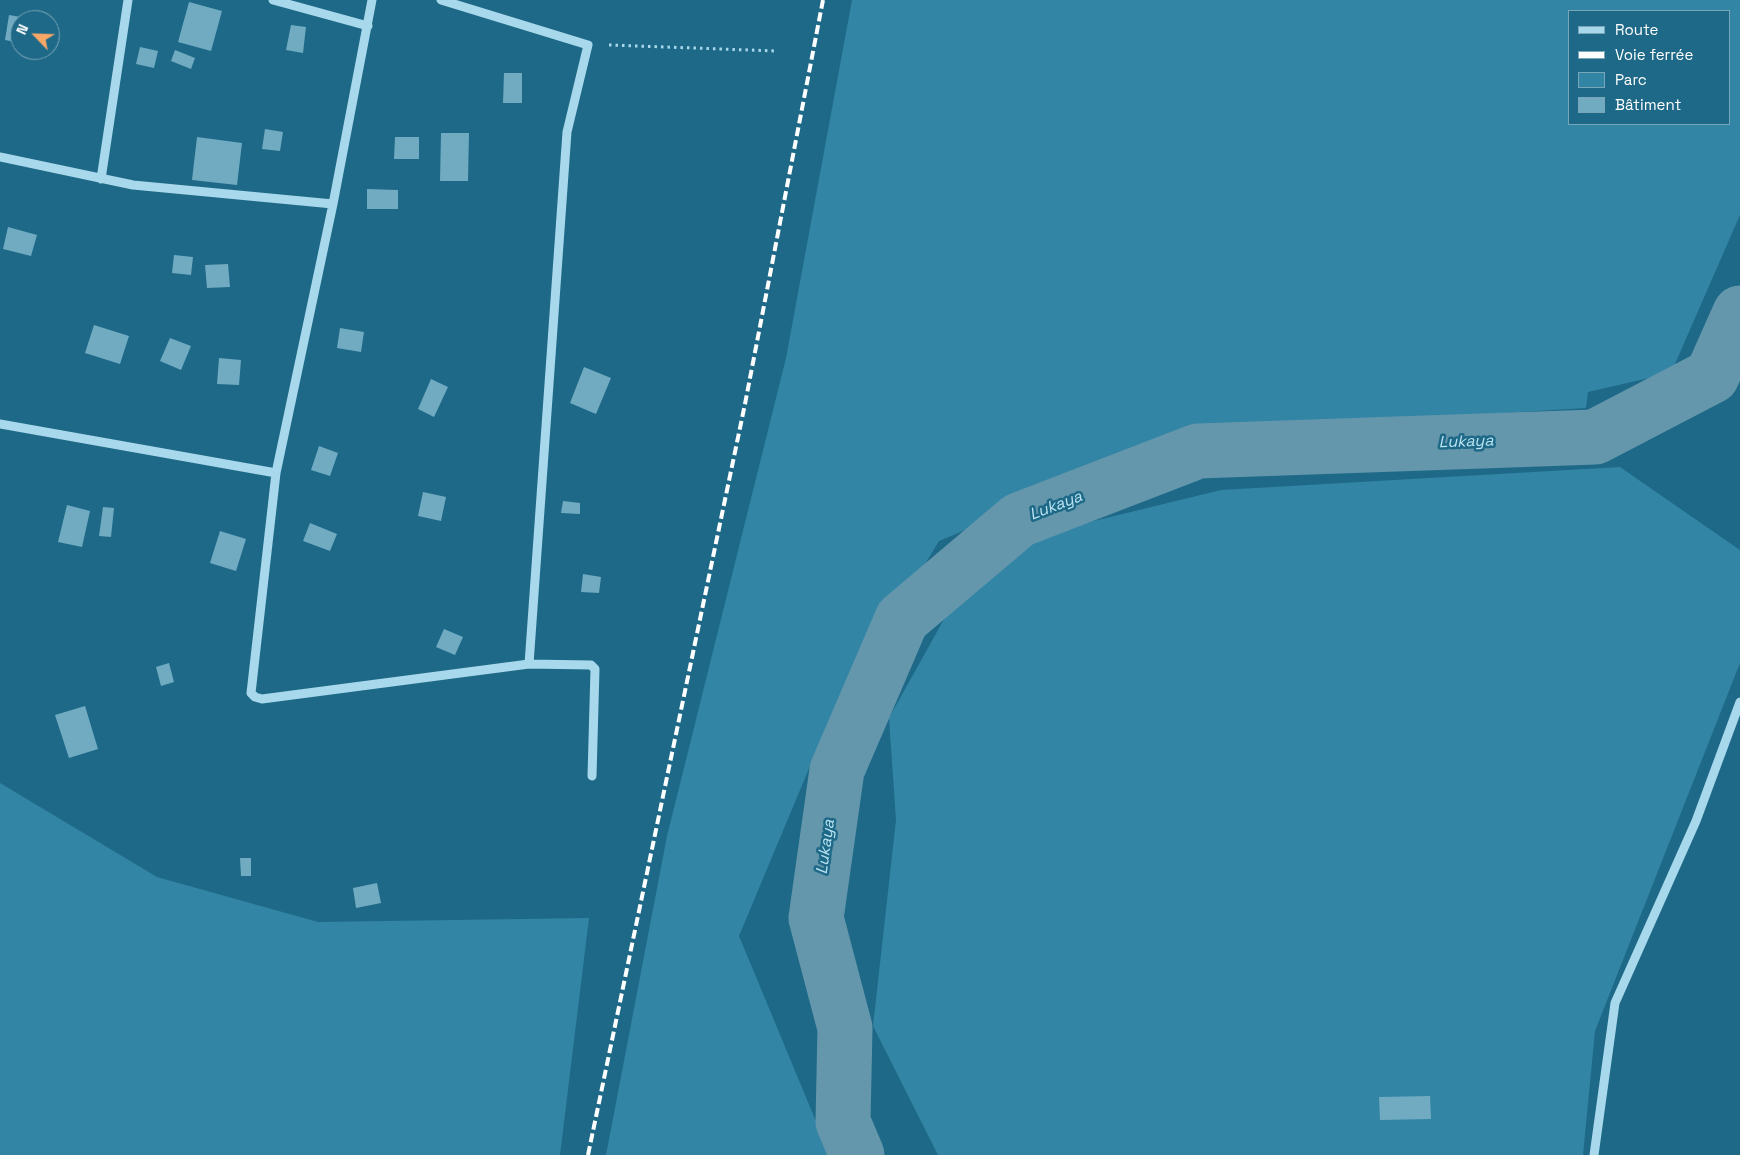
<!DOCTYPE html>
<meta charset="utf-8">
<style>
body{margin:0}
#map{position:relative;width:1740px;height:1155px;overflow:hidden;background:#1e6987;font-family:"Space Grotesk",sans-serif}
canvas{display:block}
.legend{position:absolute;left:1568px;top:10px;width:162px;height:115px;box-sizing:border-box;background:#1e6987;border:1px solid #78a5b7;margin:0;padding:6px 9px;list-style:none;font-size:15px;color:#fff}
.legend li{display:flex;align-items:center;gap:10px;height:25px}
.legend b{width:25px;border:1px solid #78a5b7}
.north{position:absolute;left:10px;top:10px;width:50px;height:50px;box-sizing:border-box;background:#1e6987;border:1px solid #78a5b7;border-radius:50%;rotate:294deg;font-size:14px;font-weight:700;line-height:20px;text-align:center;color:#fff}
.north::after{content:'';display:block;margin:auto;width:18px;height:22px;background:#f9a767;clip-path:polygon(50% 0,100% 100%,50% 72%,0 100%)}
</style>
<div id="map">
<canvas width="1740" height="1155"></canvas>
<ul class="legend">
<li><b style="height:6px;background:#a8d8eb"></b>Route</li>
<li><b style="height:6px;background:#fff"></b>Voie ferrée</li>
<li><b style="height:14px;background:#3285a5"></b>Parc</li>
<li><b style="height:14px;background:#71abc2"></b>Bâtiment</li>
</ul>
<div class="north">N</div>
</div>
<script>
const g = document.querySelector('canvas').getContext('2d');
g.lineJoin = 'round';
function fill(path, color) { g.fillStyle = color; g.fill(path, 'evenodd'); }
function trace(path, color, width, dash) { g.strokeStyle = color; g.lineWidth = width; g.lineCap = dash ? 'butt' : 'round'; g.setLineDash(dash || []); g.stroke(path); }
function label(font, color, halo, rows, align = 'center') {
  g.font = font + ' "Space Grotesk",sans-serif'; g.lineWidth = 5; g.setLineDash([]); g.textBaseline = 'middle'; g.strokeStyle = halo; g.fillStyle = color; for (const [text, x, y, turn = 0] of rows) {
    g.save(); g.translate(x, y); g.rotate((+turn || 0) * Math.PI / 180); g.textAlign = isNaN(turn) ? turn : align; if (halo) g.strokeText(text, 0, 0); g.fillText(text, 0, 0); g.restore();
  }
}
fill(new Path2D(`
 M852 0H1740V215L1671 373 1588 392 1586 408 1204 431 939 541 826 728 739 936 830 1155H606L667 836 786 358ZM1729 11V124H1569V11Z
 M1620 467 1740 550V663L1595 1031 1583 1155H938L873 1026 896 820 889 718 953 603 1016 540 1221 490Z
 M0 783 157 877 318 922 589 918 560 1155H0Z`), '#3285a5');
trace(new Path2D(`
 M857 1155 843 1122 845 1028 816 918 837 770 902 619 1019 520 1198 451 1595 437 1712 376 1740 313`), '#6497ac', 55);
fill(new Path2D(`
 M189 2 222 11 211 51 178 42Z
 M9 15 32 19 20 20V43L5 40Z
 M291 25 306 27 303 53 286 50Z
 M140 47 158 51 154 68 136 64Z
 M175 50 195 58 191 69 171 61Z
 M504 73H522V103H503Z
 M265 129 283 132 280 151 262 149Z
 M441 133H469L468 181H440Z
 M197 137 242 143 237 185 192 180Z
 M395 137H419V159H394Z
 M367 189 398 190V209H367Z
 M8 227 37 235 31 256 3 249Z
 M174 255 193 257 191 275 172 273Z
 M228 264 230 287 207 288 205 265Z
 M94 325 129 336 120 364 85 353Z
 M340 328 364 332 361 352 337 348Z
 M170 338 191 346 181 370 160 361Z
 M219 358 241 360 239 385 217 384Z
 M584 367 611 378 596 414 570 403Z
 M431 379 448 387 434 417 418 409Z
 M319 446 338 453 330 476 311 470Z
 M423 492 446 497 441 521 418 516Z
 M563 501 580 503V514L561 513Z
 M67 505 90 511 82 547 58 542Z
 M103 507 114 508 111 537 99 536Z
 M310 523 337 534 330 551 303 541Z
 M220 531 246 539 236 571 210 563Z
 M583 574 601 577 599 593 581 592Z
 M444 629 463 637 455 655 436 647Z
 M169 663 174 682 161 686 156 667Z
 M85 706 98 749 69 758 55 715Z
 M240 858H251V876H241Z
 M377 883 381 903 356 908 353 888Z
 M1430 1096 1431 1119 1380 1120 1379 1097Z`), '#71abc2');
trace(new Path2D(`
 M609 45 777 51`), '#a8d8eb', 3, [2.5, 4]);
trace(new Path2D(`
 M273 0 368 26
 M372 0 333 204 276 473 251 693 255 697 262 699 529 664 591 665 595 669 592 776
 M441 0 588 45 567 132 529 664
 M0 157 133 185 333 204
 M101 179 128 0
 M0 424 276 473
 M1594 1155 1615 1003 1696 821 1740 702`), '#a8d8eb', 9);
trace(new Path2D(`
 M588 1155 745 404 823 0`), '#fff', 4, [9, 4]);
label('italic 16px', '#bbe4f3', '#1e6987', [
 ["Lukaya",1466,442,-2],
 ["Lukaya",1056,506,-21],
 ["Lukaya",826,847,-82]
]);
</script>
